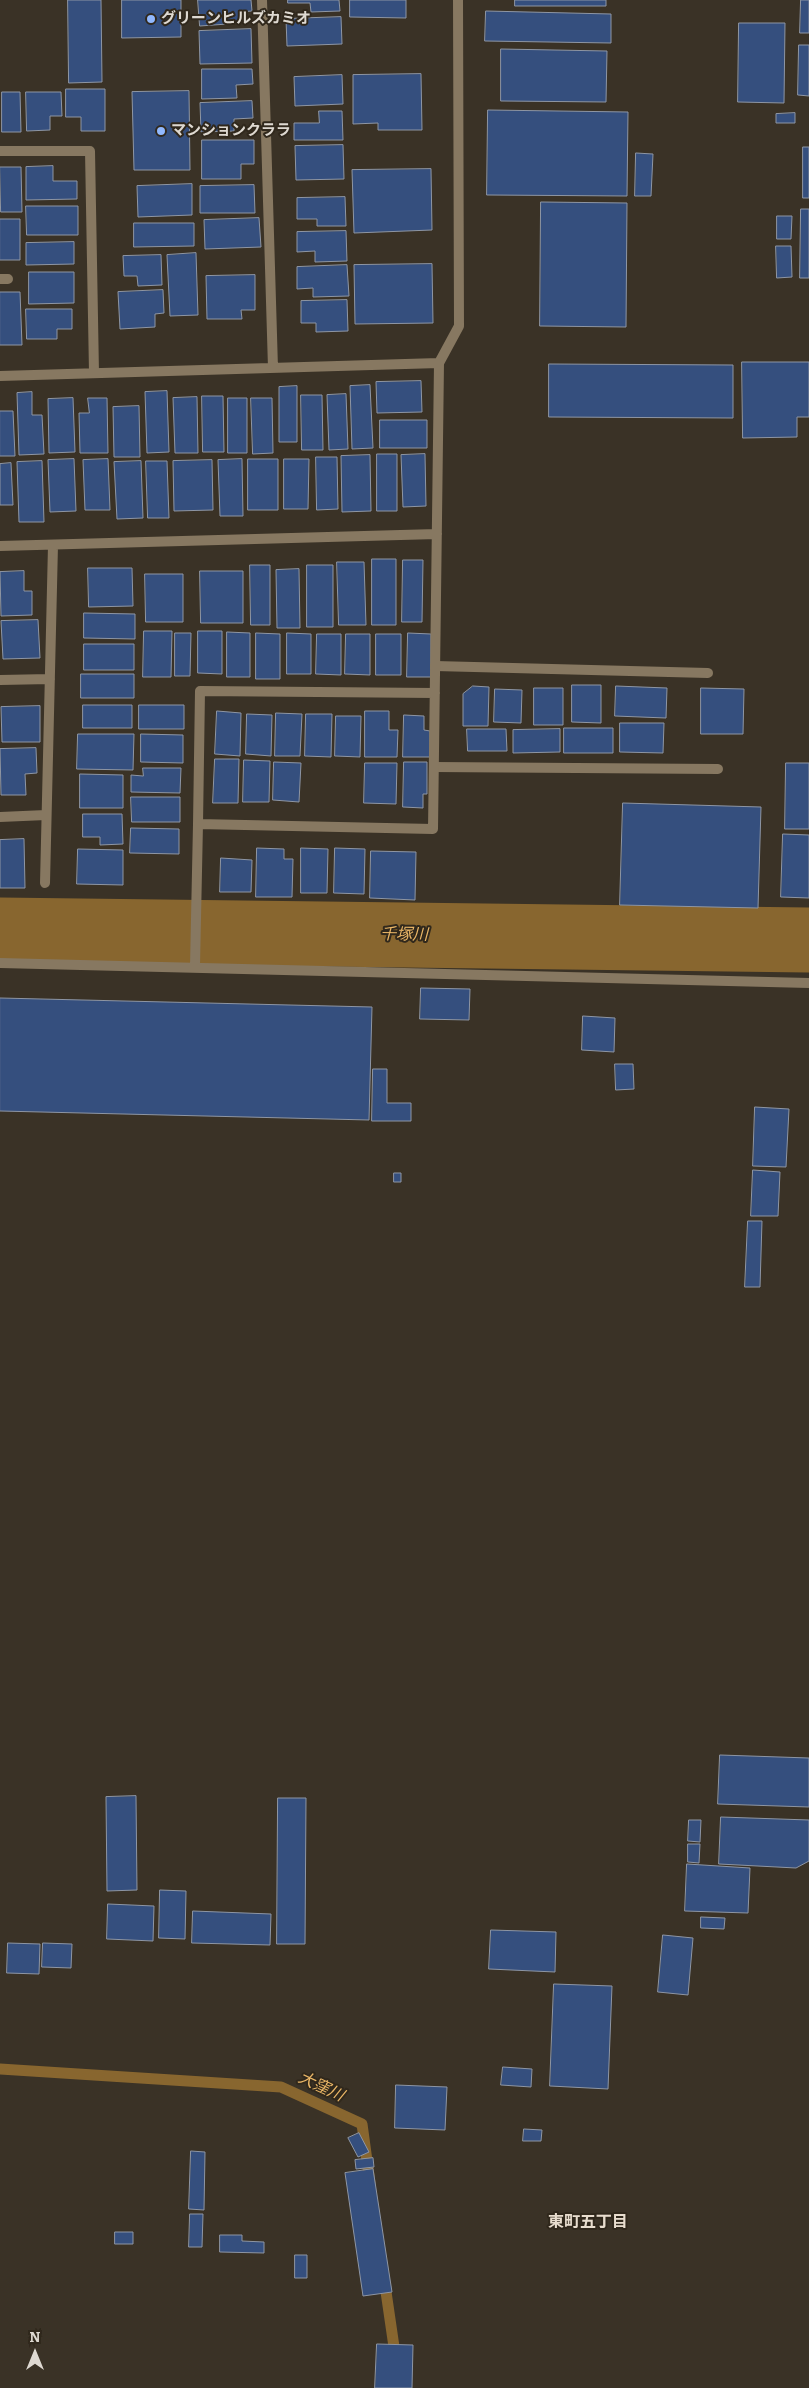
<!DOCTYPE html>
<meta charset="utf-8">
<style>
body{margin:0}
#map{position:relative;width:809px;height:2388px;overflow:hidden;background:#3a3226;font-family:Bitter,serif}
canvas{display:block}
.north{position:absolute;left:10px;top:2328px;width:50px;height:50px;-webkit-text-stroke:4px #30281c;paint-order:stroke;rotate:0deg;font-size:14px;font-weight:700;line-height:20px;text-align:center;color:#ded9d1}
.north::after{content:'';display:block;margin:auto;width:18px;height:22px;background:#ded9d1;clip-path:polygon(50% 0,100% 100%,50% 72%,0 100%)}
</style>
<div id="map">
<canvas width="809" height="2388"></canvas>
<div class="north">N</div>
</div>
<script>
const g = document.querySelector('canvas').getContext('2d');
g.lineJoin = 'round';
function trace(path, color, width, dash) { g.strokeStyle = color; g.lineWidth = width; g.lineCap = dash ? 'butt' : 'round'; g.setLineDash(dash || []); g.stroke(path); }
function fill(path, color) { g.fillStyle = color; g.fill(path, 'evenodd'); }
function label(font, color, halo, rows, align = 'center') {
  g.font = font + ' Bitter,"Noto Sans JP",serif'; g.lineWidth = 4; g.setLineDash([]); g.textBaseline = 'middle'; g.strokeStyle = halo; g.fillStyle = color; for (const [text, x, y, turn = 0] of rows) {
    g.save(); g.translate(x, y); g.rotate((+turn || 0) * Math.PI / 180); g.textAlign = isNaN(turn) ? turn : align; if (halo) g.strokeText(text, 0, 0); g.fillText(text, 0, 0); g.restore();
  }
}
trace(new Path2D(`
 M0 2069 281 2087 362 2124 370 2183
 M384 2278 400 2388`), '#88662f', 11);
trace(new Path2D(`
 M0 930 809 940`), '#88662f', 65);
const building = new Path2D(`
 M68 0H101L102 82 69 83Z
 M122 0H181V37L122 38Z
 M198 0H251L252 11 240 12 241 23 200 26Z
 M288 0H339L340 11 311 12 310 3H288Z
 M350 0H406V18L350 17Z
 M515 0H606V6H515Z
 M801 0H809V33H800Z
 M486 11 611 14V43L485 41Z
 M341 17 342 44 287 46 286 19Z
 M739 23H785L784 103 738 102Z
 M251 29 252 63 200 64 199 31Z
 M799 45H809V96L798 95Z
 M501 49 607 51 606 102 501 101Z
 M202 69H252L253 84 236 85 237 98 202 99Z
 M421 74 422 130H378V123L353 124V75Z
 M342 75 343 104 295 106 294 77Z
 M66 89H105V131H81V117H66Z
 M189 91 190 170H134L132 92Z
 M2 92H20L21 132H2Z
 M26 92H61L62 116H50V130L27 131Z
 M252 101 253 118 234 119V131L201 132 200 103Z
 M488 110 628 112 627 196 487 195Z
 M319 111H342L343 140H294V123H319Z
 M795 113V123H776V114Z
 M202 140H254V164H241V179H202Z
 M343 145 344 179 296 180 295 146Z
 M803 147H809V198H803Z
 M636 153 653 154 651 196H635Z
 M53 166V181H77V199L26 200V167Z
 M0 167H21L22 212H1Z
 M431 169 432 230 354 233 352 170Z
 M192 184V215L138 217 137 186Z
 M254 185 255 213H200V186Z
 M345 197 346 226H317V219H297V198Z
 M541 202 627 203 626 327 540 326Z
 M26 206H78V235H27Z
 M801 209H809V278H800Z
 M777 216H792L791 239H777Z
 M259 218 261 247 205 249 204 220Z
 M0 219H20V260H0Z
 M134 223H194V246L134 247Z
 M346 231 347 261 315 262V251L297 252V232Z
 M74 242V264L26 265V243Z
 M776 246H791L792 277 777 278Z
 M196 253 198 315 170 316 167 255Z
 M161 255 162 285 138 286 137 276H124L123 256Z
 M432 264 433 323 355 324 354 265Z
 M347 265 349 296 313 297V288L297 289V267Z
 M29 272H74V303L29 304Z
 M255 275V310H241L242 319H207L206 276Z
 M163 290 164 313 155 314V327L120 329 118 292Z
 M0 292H20L22 345H0Z
 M347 300 348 331 316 332V323H301V301Z
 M26 309H72V329H57V339H27Z
 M742 362H809V417H797V437L743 438Z
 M549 364 733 365V418L549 417Z
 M421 381 422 412 377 413 376 382Z
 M370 385 373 448 352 449 350 386Z
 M297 386V442H279V387Z
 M167 391 169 452 147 453 145 392Z
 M32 392V415H42L44 454 19 455 17 393Z
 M346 394 348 449 329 450 327 395Z
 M301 395H322L323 450H302Z
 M202 396H223L224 452H203Z
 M197 397 198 453H175L173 398Z
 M73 398 75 452 49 453 48 399Z
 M88 398H107L108 453H80L79 413H89Z
 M228 398H247V453H228Z
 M251 398H272L273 453 253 454Z
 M139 406 140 457H114L113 407Z
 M0 411H13L15 456H0Z
 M380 420H427V448H380Z
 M377 454H397V511H377Z
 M425 454 426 506 403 507 401 455Z
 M370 455 371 511 342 512 341 456Z
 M316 457H337L338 509 317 510Z
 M74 459 76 511 50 512 48 460Z
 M108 459 110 510H85L83 460Z
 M242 459 243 516H220L218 460Z
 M248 459H278V510H248Z
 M284 459H309L308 509H284Z
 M212 460 213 510 174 511 173 461Z
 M42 461 44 522H19L17 462Z
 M141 461 143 518 117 519 114 462Z
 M146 461H167L169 518H148Z
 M11 463 13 505H0V464Z
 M372 559H396V625H372Z
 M403 560H423L422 622H402Z
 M337 562H364L366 625H339Z
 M250 565H270V625H251Z
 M307 565H333V627H307Z
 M88 568H132L133 606 89 607Z
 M299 569 300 628H277L276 570Z
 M24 571V591H32V615L1 616 0 572Z
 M200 571H243V623H201Z
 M145 574H183V622H146Z
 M84 613 135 614V639L84 638Z
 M38 620 40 658 3 659 1 621Z
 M144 631H172L171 677H143Z
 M198 631H222V674L198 673Z
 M227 632 250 633V677H227Z
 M175 633H191L190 676H175Z
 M256 633 280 634V679H256Z
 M287 633 311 634V674H287Z
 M408 633 431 634V677H407Z
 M317 634H341V675L316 674Z
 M346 634H370V675L345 674Z
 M376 634H401V675H376Z
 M84 644H134V670H84Z
 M81 674H134V698H81Z
 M572 685H601V723L572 722Z
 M473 686 489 687 488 726H463V694Z
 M616 686 667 688 666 718 615 716Z
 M534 688H563V725H534Z
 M701 688 744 689 743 734H701Z
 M495 689 522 690 521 723 494 722Z
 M83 705H132V728H83Z
 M139 705H184V729H139Z
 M40 706V742H2L1 707Z
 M217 711 241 713 240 756 215 754Z
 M365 711H389V730H398L397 757H365Z
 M276 713 302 714 300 756H275Z
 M247 714 272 715 271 756 246 754Z
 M306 714H332L331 757 305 756Z
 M404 715 424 716V730L430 731V757H403Z
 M336 716H361L360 757 335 756Z
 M620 723H664L663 753 620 752Z
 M564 728H613V753H564Z
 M467 729H506L507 751H468Z
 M560 729V752L513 753V730Z
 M78 734H134L133 770 77 769Z
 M141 734 183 735V763L141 762Z
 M36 748 37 773 25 774 26 795H1L0 749Z
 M215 759H239L238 803H213Z
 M244 760 270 761 269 802H243Z
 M274 762 301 763 299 802 273 800Z
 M404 762H427V794H423V808L403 807Z
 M365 763H397L396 804 364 803Z
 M786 763H809V829H785Z
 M143 768H181L180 793 131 792V775L143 776Z
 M80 774 123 775V808H80Z
 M131 797H180V822H132Z
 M623 803 761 807 758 908 620 905Z
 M83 814H122L123 844 100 845V837H83Z
 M131 828 179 829V854L130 853Z
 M783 834 809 835V898L781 897Z
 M24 839 25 888H0V840Z
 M257 848 284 849V859H293L292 897H256Z
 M301 848 328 849 327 893H301Z
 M335 848 365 849 364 894 334 893Z
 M78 849 123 850V885L77 884Z
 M371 851 416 852 415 900 370 898Z
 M221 858 252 860 251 892H220Z
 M421 988 470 989 469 1020 420 1019Z
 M0 998 372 1007 369 1120 0 1111Z
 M583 1016 615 1018 614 1052 582 1050Z
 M615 1064H633L634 1089 616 1090Z
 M373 1069H387V1103H411V1121H372Z
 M755 1107 789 1109 786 1167 753 1166Z
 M753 1170 780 1172 778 1216H751Z
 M394 1173H401V1182H394Z
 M748 1221H762L760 1287H745Z
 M720 1755 809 1758V1807L718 1804Z
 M136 1796 137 1890 107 1891 106 1797Z
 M278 1798H306L305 1944H277Z
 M721 1817 809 1820V1861L796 1868 719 1864Z
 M689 1820H701L700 1842 688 1841Z
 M688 1844H700L699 1863 688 1862Z
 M687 1864 750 1868 748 1913 685 1911Z
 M160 1890 186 1891 185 1939 159 1938Z
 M108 1904 154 1906 153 1941 107 1939Z
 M193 1911 271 1914 270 1945 192 1943Z
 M701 1917 725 1918 724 1929 701 1928Z
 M491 1930 556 1932 555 1972 489 1969Z
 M663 1935 693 1938 688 1995 658 1992Z
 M8 1943 40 1944 39 1974 7 1973Z
 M43 1943 72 1944 71 1968 42 1967Z
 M554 1984 612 1986 608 2089 550 2086Z
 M503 2067 532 2069 531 2087 501 2085Z
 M396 2085 447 2087 445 2130 395 2128Z
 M524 2129 542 2130 541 2141H523Z
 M359 2133 369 2152 358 2157 348 2138Z
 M191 2151 205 2152 204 2210 189 2209Z
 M373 2158 374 2167 356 2169 355 2160Z
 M373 2169 392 2292 363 2296 345 2173Z
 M190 2214H203L202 2247H189Z
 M115 2232H133V2244H115Z
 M220 2235H242V2241L264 2242V2253L220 2252Z
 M295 2255H307V2278H295Z
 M377 2344 413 2345 412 2388H375Z`);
fill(building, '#354f7e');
trace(building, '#8e96a4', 1);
trace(new Path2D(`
 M0 279H8
 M435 666 708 673
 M434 767 718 769`), '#877861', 10);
trace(new Path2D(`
 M262 0 273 368
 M0 151H90L94 373
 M0 376 439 363
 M0 546 437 534
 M0 680 50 679
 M0 817 46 815
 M198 824 200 691 435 693
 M45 883 53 545
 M0 963 809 983
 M195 966 198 824 433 829 439 363 459 326 458 0`), '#877861', 10);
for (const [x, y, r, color] of [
 [151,19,5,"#91b8fd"],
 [161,131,5,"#91b8fd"]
]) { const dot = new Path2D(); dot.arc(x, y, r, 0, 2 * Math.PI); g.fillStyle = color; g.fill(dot); trace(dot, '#30281c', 2); }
label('bold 15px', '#ded9d1', '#30281c', [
 ["グリーンヒルズカミオ",161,19],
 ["マンションクララ",171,131]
], 'left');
label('italic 16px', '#ebb767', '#30281c', [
 ["千塚川",404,935,1],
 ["大窪川",321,2087,25]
]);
label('bold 16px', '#e8ddce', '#30281c', [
 ["東町五丁目",588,2223]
]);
</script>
